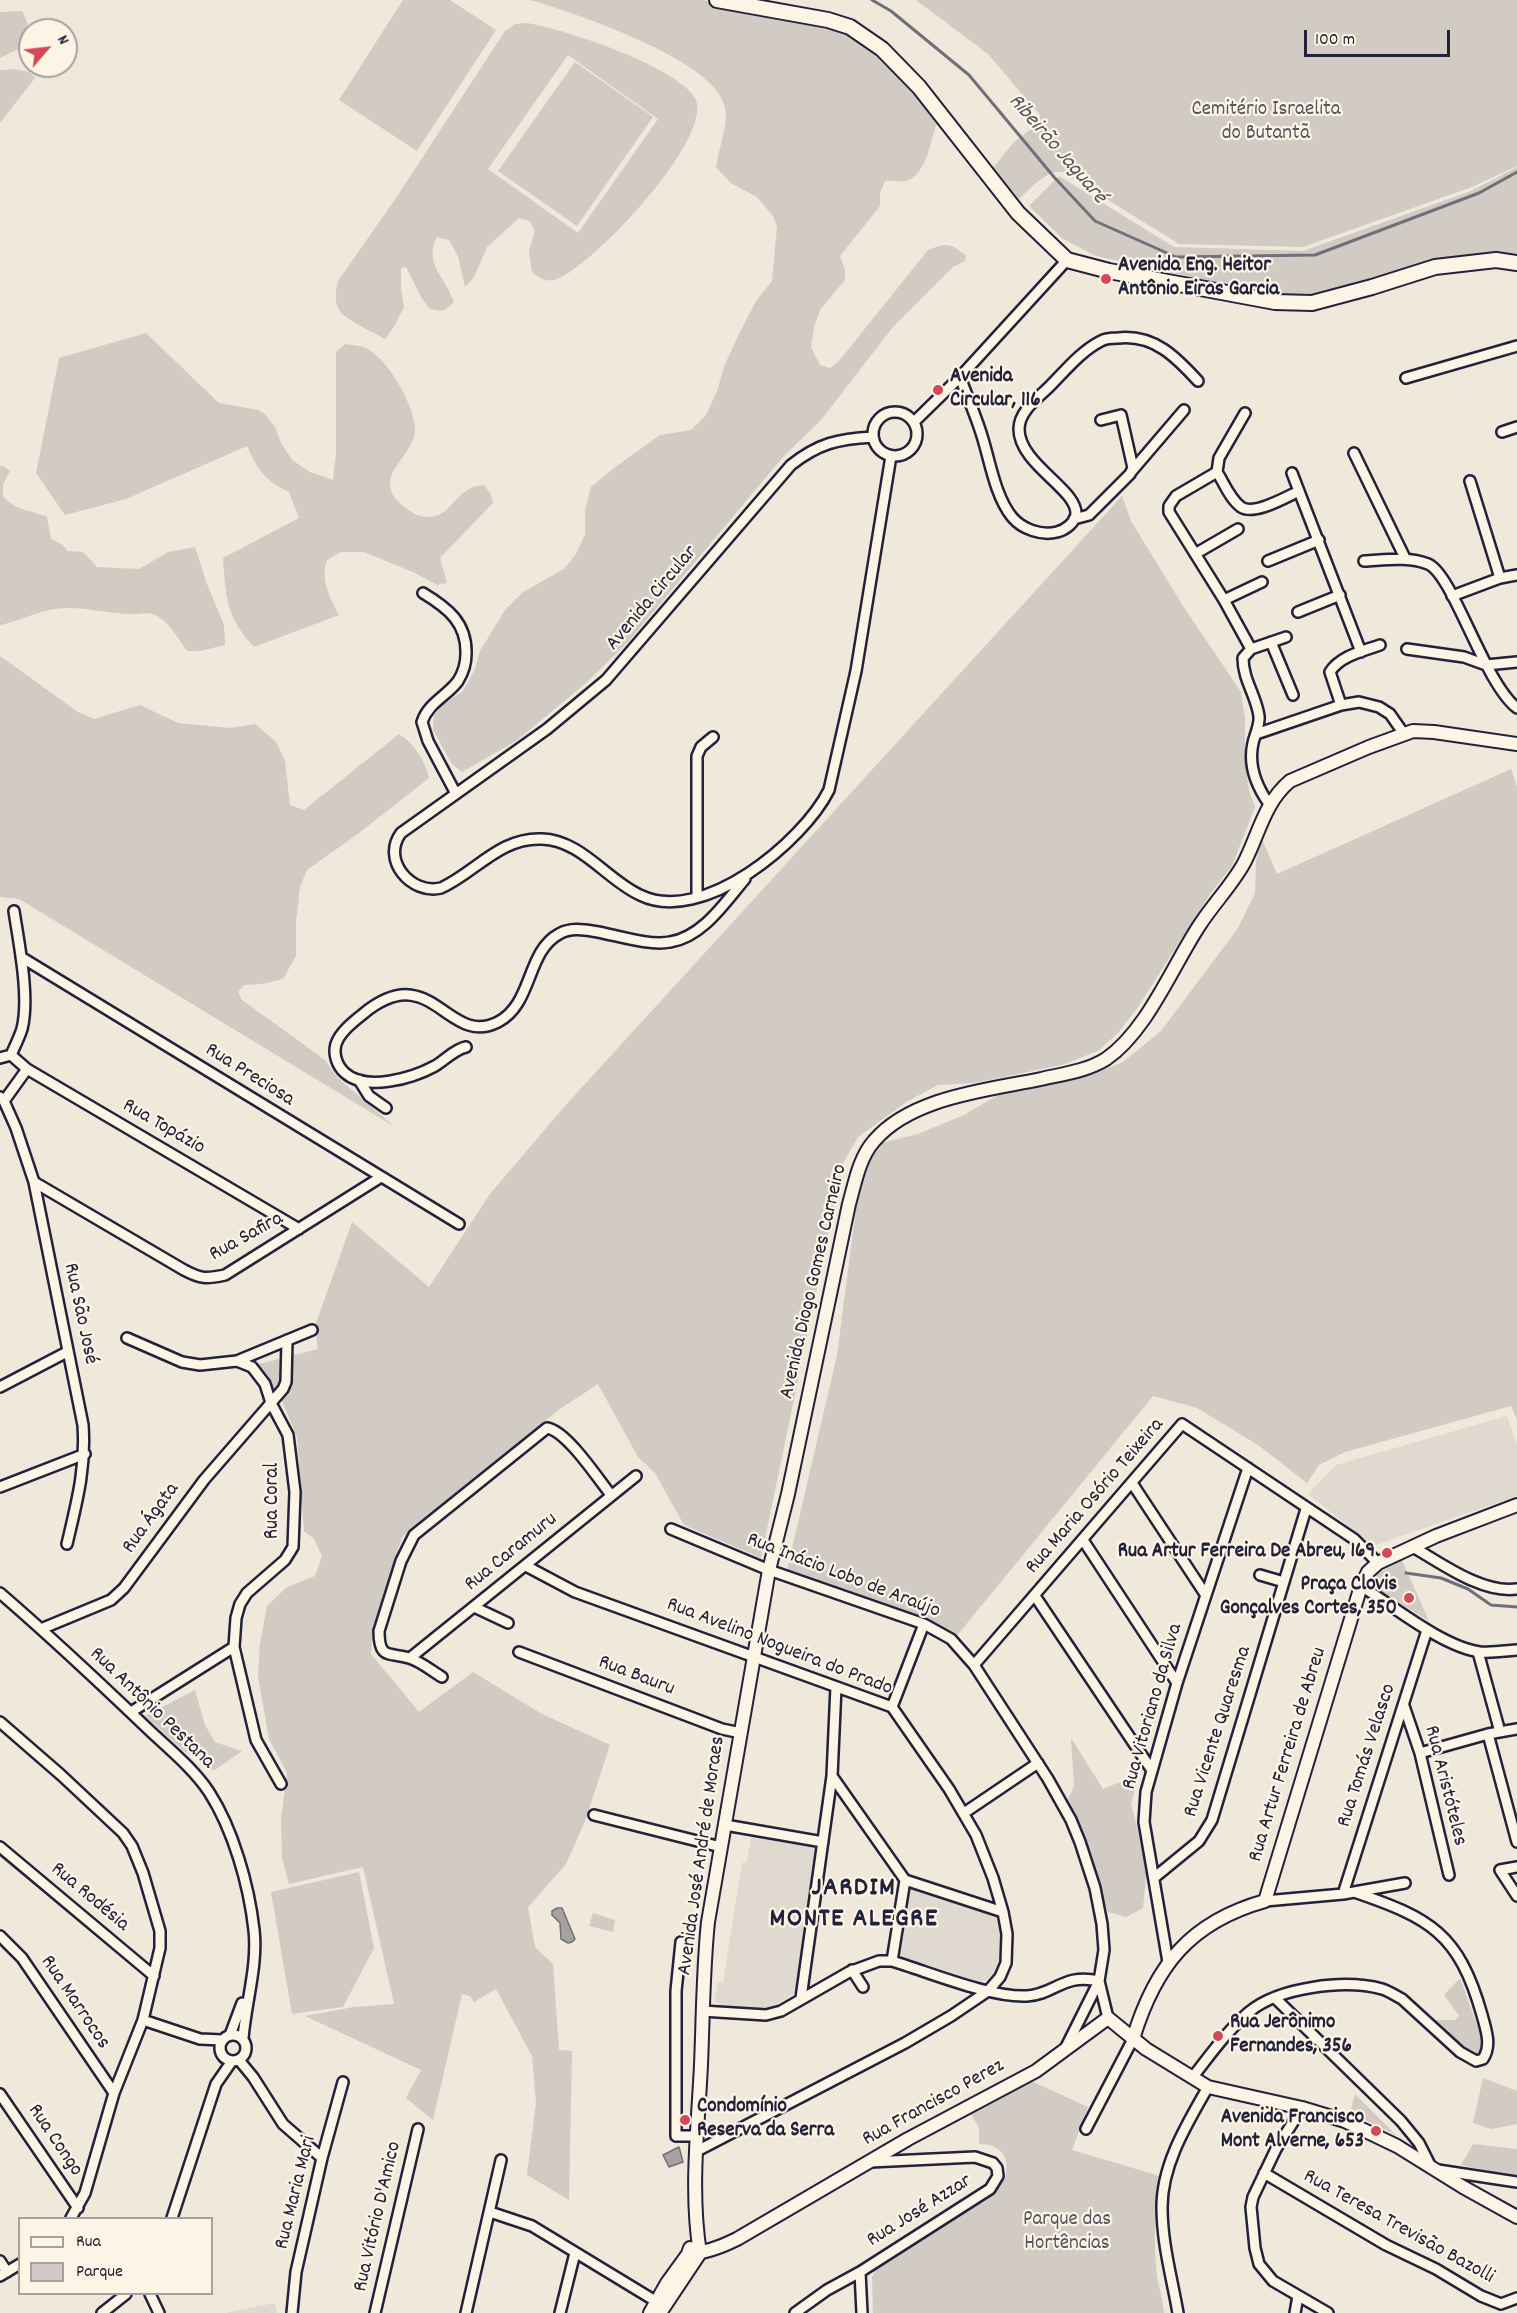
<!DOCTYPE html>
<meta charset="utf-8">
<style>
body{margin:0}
#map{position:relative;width:1517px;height:2313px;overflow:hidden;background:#efe8db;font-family:Dekko,sans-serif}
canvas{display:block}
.legend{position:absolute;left:18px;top:2217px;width:195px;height:78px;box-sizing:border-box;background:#fcf5e5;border:2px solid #a5a1a1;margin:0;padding:8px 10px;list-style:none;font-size:18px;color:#22223b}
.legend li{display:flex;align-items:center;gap:12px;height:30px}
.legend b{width:30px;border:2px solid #a5a1a1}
.north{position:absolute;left:18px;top:18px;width:60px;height:60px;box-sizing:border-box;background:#fcf5e5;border:2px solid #a5a1a1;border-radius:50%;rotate:62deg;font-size:16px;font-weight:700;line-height:24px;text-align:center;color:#22223b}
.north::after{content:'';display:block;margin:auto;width:21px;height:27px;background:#d1495b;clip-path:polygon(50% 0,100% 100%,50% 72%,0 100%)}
.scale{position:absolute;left:1304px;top:30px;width:146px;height:27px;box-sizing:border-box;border:3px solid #22223b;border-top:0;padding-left:8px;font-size:18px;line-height:21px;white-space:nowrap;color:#22223b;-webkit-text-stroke:4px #fcf5e5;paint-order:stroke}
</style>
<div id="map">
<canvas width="1517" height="2313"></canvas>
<ul class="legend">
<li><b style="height:8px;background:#fcf5e5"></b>Rua</li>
<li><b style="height:16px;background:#d1cbc3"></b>Parque</li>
</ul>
<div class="north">N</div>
<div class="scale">100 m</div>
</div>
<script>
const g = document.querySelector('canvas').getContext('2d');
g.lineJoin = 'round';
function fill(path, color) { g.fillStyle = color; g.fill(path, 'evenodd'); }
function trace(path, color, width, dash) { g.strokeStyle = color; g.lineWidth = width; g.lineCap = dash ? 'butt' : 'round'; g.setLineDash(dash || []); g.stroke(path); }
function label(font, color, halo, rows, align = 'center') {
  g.font = font + ' Dekko,sans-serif'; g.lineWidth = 4.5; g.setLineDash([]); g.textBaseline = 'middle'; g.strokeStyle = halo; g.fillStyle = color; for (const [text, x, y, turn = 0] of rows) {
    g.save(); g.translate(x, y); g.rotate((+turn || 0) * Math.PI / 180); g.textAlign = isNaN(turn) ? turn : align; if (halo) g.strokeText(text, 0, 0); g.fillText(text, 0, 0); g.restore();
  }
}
fill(new Path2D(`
 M1507 1416 1517 1445V1496L1373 1546 1308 1494 1336 1465Z
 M752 1833 818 1842 799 1991 771 2007 751 2011H732L714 2001 718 1982 723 1983 742 1863 747 1861Z
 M910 1887 999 1915 1004 1931 1003 1964 999 1972 990 1979 979 1982 898 1955Z
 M275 2303 277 2313H227L228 2312Z`), '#e0d9cf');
fill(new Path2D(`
 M403 0H450L496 30 417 151 339 100Z
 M530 0H703L809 21 846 34 873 52 910 88 937 123C930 140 928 172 908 180 902 183 892 180 885 181L880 193V206L840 256 845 269V280L820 310 814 327 811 347 820 365 830 368 839 361 928 250C946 243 951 243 966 256L965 261 953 267 893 327 821 420 783 457 629 641 585 684 516 741 462 772 452 764 433 730 434 716 441 706 463 691 475 669 480 651 505 610 523 592 564 569 576 554 585 534V510L591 487 614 468 660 435 691 430 706 415 717 391 725 364 740 332 756 301 772 281 777 227 773 216 757 197 731 183 716 167C719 147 730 121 724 104 710 58 574 13 530 0Z
 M916 0H1517V166L1472 187 1303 247 1179 244 1063 172C1047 169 1030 189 1019 199L993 168 1014 142 1037 124 1040 115 988 54Z
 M22 11 27 22 30 37 22 47 0 58V12Z
 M526 23C562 28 676 66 695 98 716 136 592 267 557 279 546 283 540 278 532 272L529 251 535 230 529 221 519 218 487 247 474 277 465 287 458 256 449 240 437 237C423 265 446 277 454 302L443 311 430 309 421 297 406 267 401 268V288L404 307 395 325 385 339C373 332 347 321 339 310 334 301 336 290 338 281L398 195 505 31 515 24ZM568 55 658 119 578 233 488 169Z
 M575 62 653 117 577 226 498 171Z
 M14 69 29 72 35 78 0 123V70Z
 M1517 167V257L1490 252 1432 259 1332 296H1276L1096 256 1063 239 1029 206 1059 176 1174 247 1303 251 1471 191Z
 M146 333 219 403 258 410 266 415 275 427 281 443 292 460 310 472 333 480 336 453V352L345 344C350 345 357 345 363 347 386 354 415 406 415 429 415 458 368 476 403 506 411 512 416 516 427 517 449 518 453 496 471 488 474 486 480 486 484 485L491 495 493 503 440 558 447 583 437 585 413 572 364 552H341L327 560C320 579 330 598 339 615L254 647C226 617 226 598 223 558L299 518 289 492C265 481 258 470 247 446L126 499 65 515 36 473 59 358Z
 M0 466 5 467 10 471 3 484V496C15 511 29 509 47 517L51 539 63 545 67 551 83 552 97 567 139 569 168 552 195 547 207 584 224 625 225 645 200 651H187C179 640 171 625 160 618 149 610 141 615 129 614 101 613 73 603 45 611 29 615 16 622 0 625Z
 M1122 496 1131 521 1183 606 1241 692 1245 719V758L1249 791 1255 807 1232 866 1210 894 1138 1007 1118 1033 1098 1051 1062 1065 974 1083 938 1085 908 1101 858 1137 843 1163 761 1558 684 1525 655 1473 638 1457 598 1384 560 1409 402 1537 373 1628 371 1654 419 1712 473 1672 542 1714 610 1745 585 1821 566 1864 528 1907 535 1947 553 1964 559 2050 572 2051 569 2200 527 2175 536 2102 532 2056 496 1989 474 2002 470 1996 462 1994 433 2120 406 2098 421 2070 305 2016 354 2007 394 2004 363 1867 289 1884 282 1857 281 1820 287 1773 269 1739 258 1676 260 1644 267 1606 287 1587 315 1576 322 1556 314 1539 304 1531 297 1437 282 1401 255 1365 318 1349 315 1326 352 1222 429 1287 490 1194 564 1107Z
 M0 656 78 712 94 719 140 705 178 723 230 728 255 724 276 742 285 761 290 805 304 810 399 734C415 745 424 759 429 778L359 833 307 870 300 887 296 922V956L283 979 262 984 244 985 238 992 242 1000 325 1060 338 1078 395 1127 19 899 0 897Z
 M1511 769 1517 787V1420L1511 1406 1345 1452 1319 1465 1307 1483 1258 1445 1197 1408 1153 1396 955 1638 929 1619 911 1616 787 1570 837 1355 861 1170 881 1143 918 1134 964 1115 998 1095 1098 1072 1123 1062 1161 1031 1238 928 1255 893 1256 862 1261 837 1277 874Z
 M1402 1560 1429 1621 1370 1585 1377 1574Z
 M195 1690 205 1725 215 1742 242 1751 215 1770H208L196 1757 185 1752 145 1716Z
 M1071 1738 1103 1789 1115 1784 1138 1778 1131 1804 1147 1865 1143 1908 1126 1917 1108 1912 1068 1799 1074 1786Z
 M359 1872 374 1948 343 2007 292 2014 271 1892Z
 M593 1913 615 1920 613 1932 589 1926Z
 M1460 1978 1480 2033 1483 2050 1477 2054 1463 2048 1434 2024 1436 2020H1455L1459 2016 1444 1995Z
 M1483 2078 1517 2091V2124L1491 2129 1473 2123Z
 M1031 2081 1088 2107 1072 2150 1160 2176C1155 2209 1153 2242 1157 2276 1159 2288 1163 2300 1164 2313H873L872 2277 877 2267 1005 2179C1011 2157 1001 2144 979 2144V2128L971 2114Z
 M1355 2094 1396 2135 1350 2113Z
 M1473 2144 1517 2149V2177L1461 2165Z`), '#d1cbc3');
const water = new Path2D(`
 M557 1908H562L575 1939 572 1942 568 1943 561 1939 560 1923 552 1915V1911Z
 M679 2147 683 2162 669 2167 663 2155Z`);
fill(water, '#a6a2a2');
trace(water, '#716f79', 1.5);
trace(new Path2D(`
 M872 0 891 11 969 75 1054 177 1095 221 1176 257 1315 255 1479 193 1517 172
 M1406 1573 1441 1578 1468 1589 1491 1605 1517 1607`), '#716f79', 3);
const minor = new Path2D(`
 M960 377C967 396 976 416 982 436 990 461 995 496 1012 517 1022 529 1041 536 1057 532 1065 530 1075 523 1076 514 1077 489 1019 464 1019 429 1019 411 1038 398 1050 386 1065 371 1081 351 1101 341 1106 338 1112 338 1118 338 1154 334 1176 357 1198 381
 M1406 378 1517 346
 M873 434a22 22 0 1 1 44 0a22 22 0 1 1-44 0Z
 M1245 413 1219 458 1217 472C1224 483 1230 499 1241 507 1254 516 1286 497 1299 491
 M914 422 960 377 1067 260
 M1502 432 1517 427
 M873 437C838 439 819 443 791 465L606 680 547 729 401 833C381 860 411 895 441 888 476 872 500 837 542 839 581 840 607 880 640 895 702 926 803 842 829 790L856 671 891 456
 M1354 453 1405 558
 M1131 472 1184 410
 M1217 472 1176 496 1169 506V512L1224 600 1251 649
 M1292 473 1361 652
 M1470 481 1500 578
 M1074 519 1089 515 1130 474 1133 468 1121 415 1101 420
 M1195 554 1238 529
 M1268 561 1319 540
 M1364 561C1385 560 1408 556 1428 564 1453 574 1484 683 1517 708
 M423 593C448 608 467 623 466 654 466 663 463 673 458 681 447 696 428 703 422 722L428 741 455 792
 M1452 596 1500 578 1517 575
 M1224 600 1262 582
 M1298 612 1340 595
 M1271 642 1293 695
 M1407 649 1464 657 1486 665 1517 662
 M1341 705 1330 672C1340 656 1363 651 1380 645
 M1256 734 1341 705 1359 702 1379 707 1390 714 1404 734
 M1269 804C1257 787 1248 765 1253 743 1255 734 1260 725 1259 716 1256 695 1243 680 1243 658L1251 649 1286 637
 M697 897V756L701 747 713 737
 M21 957 459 1224
 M466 1047C455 1049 445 1060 435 1066 413 1078 366 1092 345 1073 337 1066 333 1054 336 1044 340 1032 353 1022 363 1014 432 957 447 1048 498 1022 533 1004 526 952 559 934 571 927 585 930 598 932 619 936 650 946 670 942 703 937 726 901 745 879
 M11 1055 27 1069 299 1229
 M0 1058 11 1055C15 1046 19 1038 22 1029 30 997 19 944 14 911
 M359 1080 369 1096 386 1108
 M0 1097 4 1101 16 1128 34 1182 83 1425C86 1469 77 1501 67 1544
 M4 1101 27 1069
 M34 1182 184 1270C201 1279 206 1279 225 1275L381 1177
 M127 1338 182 1362 200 1365 237 1361 252 1367 265 1384 271 1403 288 1435 295 1492 293 1547 285 1560 247 1593 240 1604 236 1618 234 1647 256 1740 281 1784
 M237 1361 312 1330
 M0 1387 67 1352
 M1132 1483 1205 1594
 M0 1487 85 1454
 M671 1529 769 1570 924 1624 951 1639 974 1665 1048 1779 1071 1820 1080 1842 1095 1888 1102 1924 1104 1950 1099 1981 1108 2018
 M1083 1540 1177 1683
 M1413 1547C1442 1564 1483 1594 1517 1589
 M526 1566 575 1592 892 1707 949 1789 976 1835 993 1878 1003 1912 1007 1934 1006 1963 1000 1977 988 1991 951 2016 905 2043 697 2151
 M1260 1575 1284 1582
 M1361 1586C1393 1606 1443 1647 1480 1652 1492 1653 1505 1651 1517 1650
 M0 1593C51 1637 100 1683 148 1729 169 1749 193 1768 209 1792 233 1829 249 1885 254 1930 258 1965 246 2002 243 2038
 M1035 1596 1151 1769
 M474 1607 508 1623
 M41 1629 111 1600 124 1588 204 1480 283 1389 286 1382 287 1340
 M519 1652 722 1729 741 1733
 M1478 1652 1500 1732
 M410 1658 636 1476
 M974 1665 1182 1424 1354 1539 1378 1563
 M442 1677C432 1671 420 1661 409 1658 389 1652 379 1660 379 1631L401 1561 414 1535 547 1428C567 1431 598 1479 611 1495
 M1404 1706 1420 1753 1449 1875
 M892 1707 924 1624
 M131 1712 234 1647
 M0 1722 61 1775 123 1833 132 1846 143 1873 160 1931V1948L143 2020 114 2093 85 2193 71 2218
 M1488 1734 1517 1842
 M1420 1753 1488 1734 1517 1729
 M832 1776 905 1880 1003 1912
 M964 1813 1038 1763
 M594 1815 721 1847
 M725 1825 823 1842
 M0 1847 154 1976
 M1517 1867 1500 1870 1517 1896
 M1155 1877 1199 1841 1212 1820 1306 1509
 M1343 1894 1427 1630
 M1265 1901 1343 1894 1405 1883
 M0 1936 22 1958 114 2093
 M681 1942 676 1991V2136H697
 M892 1961 905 1880
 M1168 1962 1144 1822 1146 1792 1177 1683 1248 1468
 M852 1970 863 1987
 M801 1998 832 1776 836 1687
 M1275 1998 1401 2121 1419 2143 1431 2167
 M702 2011 766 2015 781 2011 849 1972 879 1961H892C929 1972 991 1998 1027 1996 1056 1994 1063 1973 1099 1981
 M143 2020 200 2039 222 2040
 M220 2048a13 13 0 1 1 26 0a13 13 0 1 1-26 0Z
 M230 2035 242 2003
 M1066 2047 1099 1981
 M239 2060 253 2077 283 2124 322 2158
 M1192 2078C1210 2055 1227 2031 1249 2012 1279 1987 1345 1979 1382 1989 1389 1991 1396 1996 1402 1999L1460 2052 1476 2061 1483 2059C1492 2045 1486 2030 1482 2015 1459 1933 1430 1918 1354 1892
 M0 2094 78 2208
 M1302 2108 1276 2149 1253 2197 1251 2207 1255 2248 1259 2264 1273 2281 1328 2313
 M1086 2129 1133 2039
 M1438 2170 1517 2182
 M1264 2173 1386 2245 1436 2269 1481 2296 1501 2304 1517 2298
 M490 2212 532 2226 662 2305
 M172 2218 216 2084 232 2061
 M0 2261 7 2272
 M860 2272 862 2313
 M0 2276 20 2264
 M150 2294 159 2313
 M102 2313 126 2294
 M292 2313 296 2272 322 2158 343 2082
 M375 2313 418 2129
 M466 2313 501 2160
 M560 2313 575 2253
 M795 2313 827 2290 860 2272 990 2189 998 2176 997 2168 993 2163 975 2157 870 2162
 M1178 2313C1172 2278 1162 2244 1162 2207 1162 2164 1187 2124 1208 2087
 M1295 2313 1298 2296`);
const tertiary = new Path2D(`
 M1133 2039C1155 1966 1190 1922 1265 1901L1361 1586 1368 1572 1378 1563 1436 1536 1517 1505
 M688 2254C706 2253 721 2247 737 2239L908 2139 1036 2071 1108 2018 1146 2049 1208 2087 1302 2108 1345 2121 1397 2146 1463 2187 1517 2217
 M650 2313 667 2283 688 2254 690 2248
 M660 2313 700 2253C690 2191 698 2127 701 2065 703 2017 703 1970 708 1922L769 1570 788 1494 849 1204C855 1183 859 1158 874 1141 911 1097 988 1090 1041 1079 1063 1074 1087 1071 1106 1059 1147 1031 1172 967 1199 926 1213 904 1232 885 1244 863 1259 834 1264 803 1290 781L1369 747 1413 731 1434 732 1517 744`);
const secondary = new Path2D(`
 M717 0 828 20 850 27 882 49 919 87 1018 213 1067 260 1109 271 1275 302 1312 303 1372 287 1435 267 1496 260 1517 263`);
trace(minor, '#22223b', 14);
trace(tertiary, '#22223b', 16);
trace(secondary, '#22223b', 18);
trace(minor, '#fcf5e5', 9);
trace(tertiary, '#fcf5e5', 12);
trace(secondary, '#fcf5e5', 14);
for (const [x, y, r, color] of [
 [1106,279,6,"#d1495b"],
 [938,390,6,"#d1495b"],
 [1387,1553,6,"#d1495b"],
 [1409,1598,6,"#d1495b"],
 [1218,2036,6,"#d1495b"],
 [685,2120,6,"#d1495b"],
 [1376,2131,6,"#d1495b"]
]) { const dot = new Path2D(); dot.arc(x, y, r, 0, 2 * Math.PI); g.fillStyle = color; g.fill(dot); trace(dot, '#fcf5e5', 2); }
label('21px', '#575564', '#fcf5e5', [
 ["Cemitério Israelita",1266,111],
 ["do Butantã",1266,135],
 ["Parque das",1067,2221],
 ["Hortências",1067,2245]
]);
label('bold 21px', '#22223b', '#fcf5e5', [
 ["Avenida Eng. Heitor",1118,267],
 ["Antônio Eiras Garcia",1118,291],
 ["Avenida",950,378],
 ["Circular, 116",950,402],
 ["Rua Artur Ferreira De Abreu, 169",1375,1553,"right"],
 ["Praça Clovis",1397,1586,"right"],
 ["Gonçalves Cortes, 350",1397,1610,"right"],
 ["Rua Jerônimo",1230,2024],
 ["Fernandes, 356",1230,2048],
 ["Condomínio",697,2108],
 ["Reserva da Serra",697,2132],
 ["Avenida Francisco",1364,2119,"right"],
 ["Mont Alverne, 653",1364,2143,"right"]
], 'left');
label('21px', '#22223b', '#fcf5e5', [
 ["Avenida Circular",653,599,-50],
 ["Rua Preciosa",249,1076,32],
 ["Rua Topázio",163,1128,30],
 ["Rua Safira",247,1238,-29],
 ["Avenida Diogo Gomes Carneiro",815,1282,-77],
 ["Rua São José",79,1314,78],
 ["Rua Maria Osório Teixeira",1096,1497,-49],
 ["Rua Coral",274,1501,-90],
 ["Rua Ágata",152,1519,-54],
 ["Rua Caramuru",512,1553,-39],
 ["Rua Inácio Lobo de Araújo",843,1577,21],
 ["Rua Avelino Nogueira do Prado",779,1648,21],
 ["Rua Bauru",636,1677,21],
 ["Rua Vitoriano da Silva",1154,1707,-74],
 ["Rua Antônio Pestana",151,1709,44],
 ["Rua Vicente Quaresma",1219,1732,-72],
 ["Rua Artur Ferreira de Abreu",1289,1755,-73],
 ["Rua Tomás Velasco",1368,1756,-72],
 ["Rua Aristóteles",1444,1786,76],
 ["Avenida José André de Moraes",703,1856,-82],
 ["Rua Rodésia",89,1898,40],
 ["Rua Marrocos",74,2003,56],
 ["Rua Francisco Perez",934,2104,-29],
 ["Rua Congo",54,2141,56],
 ["Rua Maria Mari",297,2193,-76],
 ["Rua José Azzar",920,2212,-32],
 ["Rua Vitório D'Amico",379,2217,-77],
 ["Rua Teresa Trevisão Bazolli",1398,2228,29]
]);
label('italic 22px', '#575564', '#fcf5e5', [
 ["Ribeirão Jaguaré",1056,150,49]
]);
g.letterSpacing = '1.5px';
label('bold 27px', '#22223b', '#fcf5e5', [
 ["JARDIM",854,1890],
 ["MONTE ALEGRE",854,1921]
]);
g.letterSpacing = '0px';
</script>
